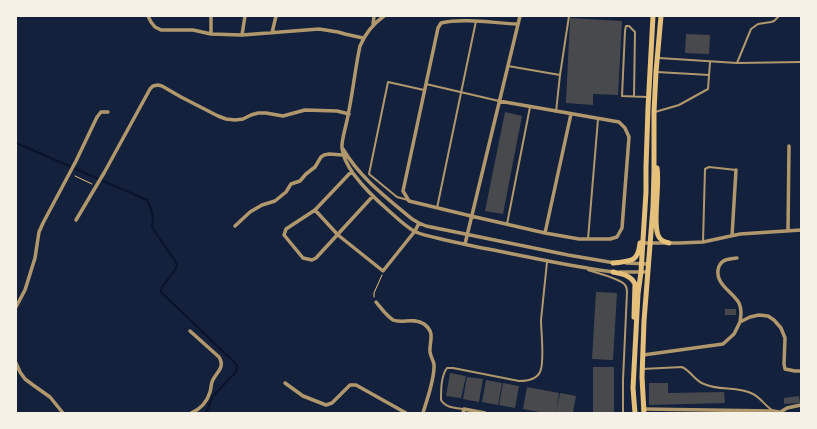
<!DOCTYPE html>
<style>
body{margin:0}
#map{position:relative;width:817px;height:429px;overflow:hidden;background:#14213d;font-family:Signika,sans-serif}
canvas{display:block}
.frame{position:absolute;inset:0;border:17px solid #f6f1e7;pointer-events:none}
</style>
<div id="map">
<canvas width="817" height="429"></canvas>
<div class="frame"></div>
</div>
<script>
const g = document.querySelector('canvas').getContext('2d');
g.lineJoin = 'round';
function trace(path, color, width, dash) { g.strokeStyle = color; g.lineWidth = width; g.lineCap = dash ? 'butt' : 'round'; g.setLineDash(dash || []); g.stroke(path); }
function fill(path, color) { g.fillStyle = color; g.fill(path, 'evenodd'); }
trace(new Path2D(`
 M16 143 53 159 147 200C152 210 154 217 152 227L177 264 175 270 162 287 161 292 237 365 236 372 213 396 206 413`), '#0b132b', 2);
fill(new Path2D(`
 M570 18 622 21 618 95 593 94V105L566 103Z
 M686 34 710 35 709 54 685 53Z
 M505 112 522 116 503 214 485 211Z
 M596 292 617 293 613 360 592 359Z
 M725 309H736V315H725Z
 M593 367H614V413H593Z
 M450 373 466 376 461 398 446 396Z
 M467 377 483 379 479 402 463 399Z
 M486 380 502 383 498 405 482 402Z
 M503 383 519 386 515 408 499 405Z
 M649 383H668V393L724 392 725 403 649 405Z
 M527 387 543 390 539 412 523 409Z
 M543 390 559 393 556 413 539 412Z
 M560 393 576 396 573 413H556Z
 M799 396 800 403 784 404V398Z`), '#48494c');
trace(new Path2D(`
 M75 176 92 184
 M374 297V293L382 275`), '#e5c07b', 1);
trace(new Path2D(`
 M659 58 737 63 751 29 758 24 771 22 774 21 779 16
 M737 63 801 62
 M508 66 560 75
 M657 72 709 75
 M426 84 499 101
 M634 96 635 32 629 26H626L625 31 622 96 647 97
 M556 112 560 75 569 16
 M655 112 679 105 708 89 710 62
 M408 200 397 197 369 174 388 82 424 90
 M437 208 476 21
 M507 224 530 107
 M588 239 598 119
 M703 242 705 169 709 167 736 170
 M588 270C596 273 620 278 625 285 626 286 627 290 627 292L623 380V413
 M642 369 682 367C691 371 695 381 704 384 719 391 738 386 753 394 761 398 764 405 772 410
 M464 409C455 408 446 408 441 400 441 390 441 376 447 368H453L519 381C527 381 536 380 540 372 545 362 541 332 541 320 543 300 545 281 547 262`), '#b1986c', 2);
trace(new Path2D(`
 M148 16 151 22 155 27 161 30H193L211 34 242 35 319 29 338 32 345 34 363 38
 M211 16V34
 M384 16C373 24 365 34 360 46 355 69 353 92 348 115 347 124 341 140 342 148 344 170 372 196 388 210 396 217 405 226 414 231 421 235 430 236 437 238 454 242 471 246 488 249 530 257 571 267 614 272
 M373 25 374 16
 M272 33 276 16
 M242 35 245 16
 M499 101 619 122 625 128 629 137 622 228 617 237 610 239H579L545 233 471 216 409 201 403 191 438 28 441 23C463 18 494 23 517 24
 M343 149C360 178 387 198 412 219L419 223 426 226 568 255 615 263
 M352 171 315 210 286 229 284 235 303 258 312 260 316 258 373 196
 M315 210 338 235 383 271 415 231 419 223
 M76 220 104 173 150 89 153 86 158 85 162 86 181 97 218 116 226 119 235 120 243 119 251 115 258 113H266L283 116 305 110 337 111 349 114
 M235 226 250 212 262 205 275 201 286 192 291 184 300 181 306 174 315 167 321 157 324 155 329 154 343 155
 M788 231 789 146
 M545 233 571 114
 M732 236 736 170
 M643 243H679L703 242 740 234 801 230
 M465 244 520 16
 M737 258C728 259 720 259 718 270 716 285 733 292 739 303 742 310 741 315 740 322
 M626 263 648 264
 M620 272H647
 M376 302C381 308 387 316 393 320 402 324 413 317 424 324 436 333 429 341 430 352 431 357 433 360 434 364 435 379 427 399 423 413
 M16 307 25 290 35 258 39 232 43 223 76 161 97 117 101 112H108
 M190 331 219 357C226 368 215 373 212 382 211 385 211 389 210 392 207 402 201 409 191 413
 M643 355 723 344 734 334 740 322 750 317 759 315 768 316 774 320 781 328 785 338 784 364 785 369 795 371H801
 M16 363 20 372 25 379 33 385 50 397 63 413
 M285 383 303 396 326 405 332 403 350 385H356L406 413
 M643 409 773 411 779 412
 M463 413 464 409 485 413
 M779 413 787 408 801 405`), '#b1986c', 3.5);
trace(new Path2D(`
 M657 168C660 185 652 226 659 237 661 241 665 242 669 243
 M613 263C630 261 638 263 640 243
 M613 272C622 274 631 275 635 284L634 317
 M635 413 633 388 638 294 641 272 646 192V167L648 108 653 16
 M644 413 642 377 644 321 653 207 654 171V112L656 72 661 16`), '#e5c07b', 5);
</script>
